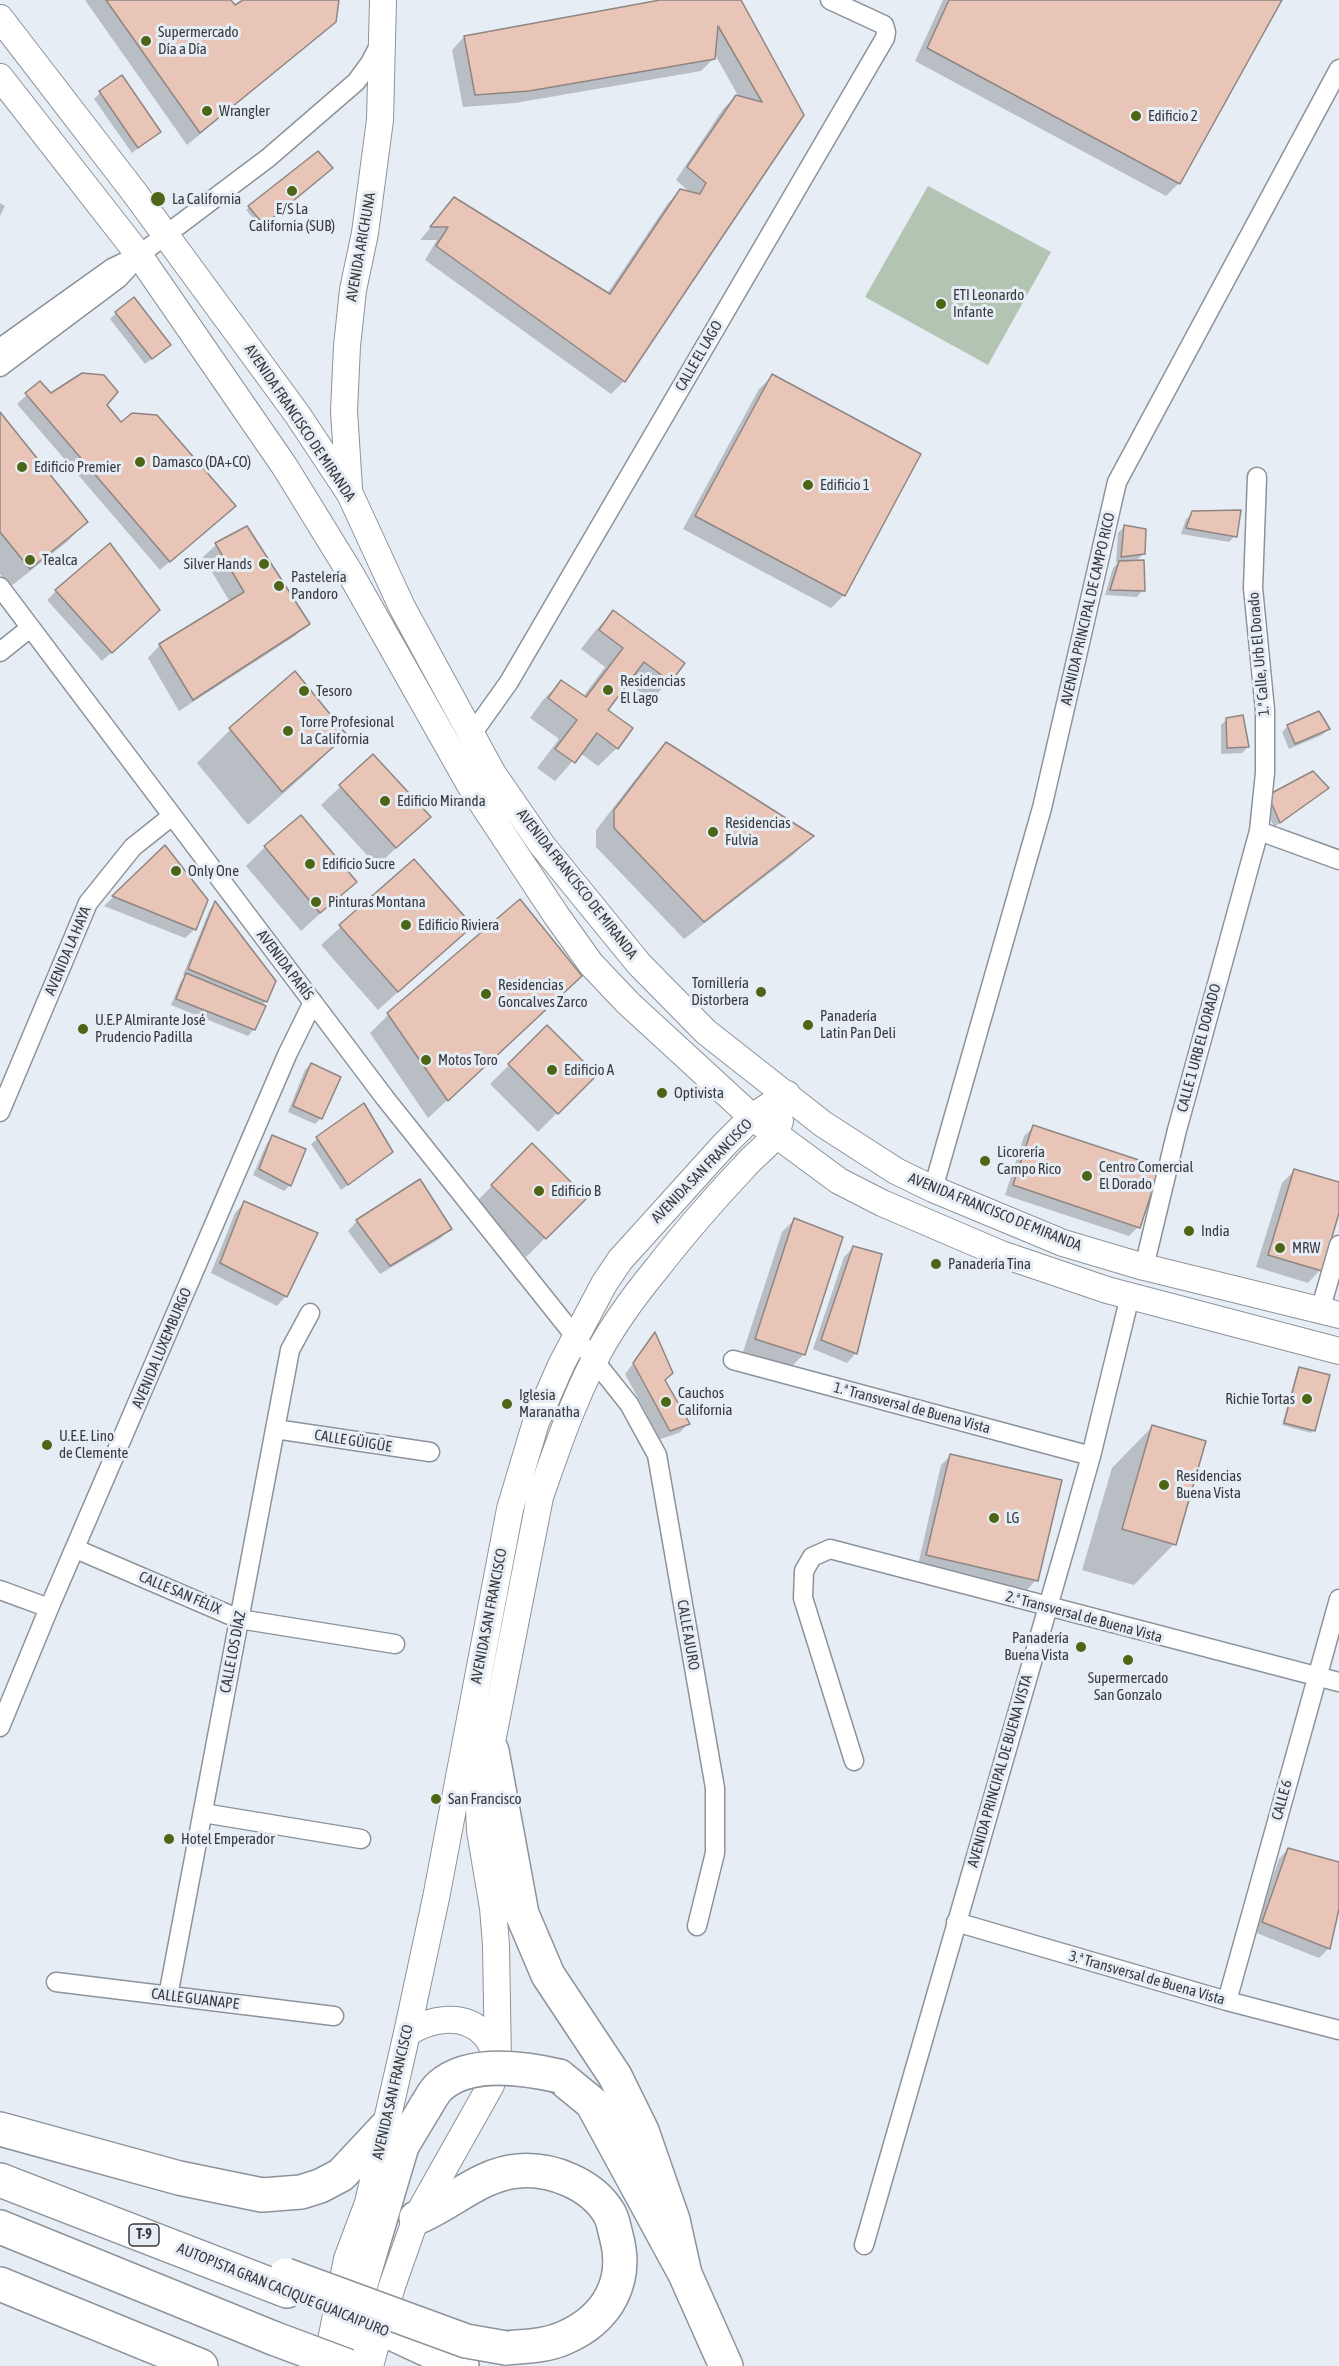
<!DOCTYPE html>
<meta charset="utf-8">
<style>
body{margin:0}
canvas{display:block;background:#e6edf4}
</style>
<canvas width="1339" height="2366"></canvas>
<script>
const g = document.querySelector('canvas').getContext('2d');
g.lineJoin = 'round';
function fill(path, color) { g.fillStyle = color; g.fill(path, 'evenodd'); }
function trace(path, color, width, dash) { g.strokeStyle = color; g.lineWidth = width; g.lineCap = dash ? 'butt' : 'round'; g.setLineDash(dash || []); g.stroke(path); }
function label(font, color, halo, rows, align = 'center') {
  g.font = font + ' "Asap Condensed",sans-serif'; g.lineWidth = 6; g.setLineDash([]); g.textBaseline = 'middle'; g.strokeStyle = halo; g.fillStyle = color; for (const [text, x, y, turn = 0] of rows) {
    g.save(); g.translate(x, y); g.rotate((+turn || 0) * Math.PI / 180); g.textAlign = isNaN(turn) ? turn : align; if (halo) g.strokeText(text, 0, 0); g.fillText(text, 0, 0); g.restore();
  }
}
fill(new Path2D(`
 M928 186 1051 252 988 365 865 297Z`), '#b3c4b2');
fill(new Path2D(`
 M85 0H229L235 8 245 0H337L335 21 321 34 187 145Z
 M669 0H739L802 115 624 381 611 394 425 260 437 240H420L455 199 607 294 668 203 681 190 691 193 676 180 723 109 736 96 739 97 714 53V58L701 71 515 103 463 107 452 50 464 37Z
 M943 0H1281L1179 183 1166 196 915 61Z
 M100 93 159 132 132 153 94 99Z
 M318 153 329 171 260 226 246 210Z
 M0 203 5 206 0 216Z
 M116 313 169 345 145 364 110 319Z
 M772 376 844 595 831 608 683 529 759 389Z
 M40 383 51 395 105 405 121 425 234 506 160 570 17 404Z
 M0 415 86 522 68 541 10 587 0 574Z
 M1193 513 1235 536 1229 542 1181 534 1186 519Z
 M1124 527 1143 554 1135 562 1143 590 1137 597 1105 595 1113 568 1119 562 1116 563 1118 533Z
 M247 528 308 623 295 636 179 711 148 658 160 645 230 602 203 557 216 545Z
 M56 591 149 619 102 661 47 600Z
 M613 612 683 663 669 681 651 700 627 682 606 710 617 748 598 766 580 753 555 781 537 768 559 739 530 718 543 700 562 681 583 697 605 667 581 649 595 631Z
 M1227 719 1248 747 1242 753 1221 754V725Z
 M1288 726 1328 729 1322 735 1289 749 1282 732Z
 M231 729 345 735 311 769 248 825 197 763Z
 M667 744 811 837 793 855 684 939 596 847V830L648 763Z
 M373 756 429 817 377 866 321 805Z
 M1327 788 1321 794 1274 827 1263 802Z
 M301 817 355 882 301 931 246 866 265 847Z
 M164 848 195 929 185 938 104 906Z
 M414 861 471 926 378 1010 321 945Z
 M215 903 274 981 265 1002 261 1006 254 1029 248 1036 171 1005 181 981 185 976 183 975 210 909Z
 M561 995 428 1118 370 1033 389 1014Z
 M547 1027 595 1075 538 1132 490 1084Z
 M311 1064 321 1118 315 1124 288 1112 305 1070Z
 M363 1105 385 1158 341 1190 311 1144Z
 M1034 1127 1138 1227 1129 1236 1005 1195 1024 1136Z
 M273 1137 290 1185 284 1191 253 1175 267 1143Z
 M532 1146 585 1198 526 1257 474 1204Z
 M1295 1170 1339 1183V1208L1320 1270 1308 1283 1256 1267 1282 1183Z
 M244 1203 316 1234 286 1296 277 1306 211 1273 235 1213Z
 M794 1220 804 1354 791 1367 743 1352 782 1232Z
 M357 1221 450 1228 441 1238 380 1274 348 1231Z
 M853 1248 856 1353 847 1363 813 1349 844 1257Z
 M655 1335 663 1380 688 1424 679 1433 660 1439 625 1374Z
 M1299 1368 1314 1430 1311 1433 1282 1425 1297 1371Z
 M1152 1427 1174 1544 1134 1585 1082 1570 1112 1468Z
 M951 1455 1036 1580 1027 1590 918 1565 941 1465Z
 M1288 1849 1339 1864V1903L1329 1948 1319 1958 1254 1932 1279 1859Z`), '#0003');
const building = new Path2D(`
 M106 0H231L235 5 243 0H339L336 22 200 133Z
 M660 0H741L804 115 625 382 436 246 448 227H430L454 197 610 294 680 189 700 194 706 183 687 167 736 95 762 102 718 26 715 59 529 91 475 95 464 36Z
 M949 0H1282L1180 184 927 48Z
 M122 75 161 132 138 148 99 91Z
 M318 151 333 168 264 225 248 206Z
 M134 297 171 345 152 359 115 312Z
 M82 373 104 375 118 392 107 405 121 422 132 413 157 415 236 506 170 562 25 393 40 381 51 393Z
 M772 374 921 454 845 596 695 516Z
 M0 412 88 522 30 569 0 532Z
 M1241 510 1237 537 1186 528 1192 511Z
 M1124 525 1146 529 1145 554 1121 557Z
 M247 526 310 624 193 700 159 644 244 592 215 543Z
 M110 543 160 610 112 653 55 590Z
 M1144 560 1145 591 1110 590 1119 561Z
 M613 610 685 663 671 682 644 662 608 710 633 728 618 749 597 733 575 763 555 749 577 720 548 698 561 680 586 697 623 648 599 630Z
 M295 671 347 735 282 792 229 728Z
 M1319 711 1330 729 1295 744 1287 725Z
 M1243 715 1249 747 1227 748 1226 718Z
 M666 742 814 836 704 922 614 828V810Z
 M373 754 431 817 396 848 339 785Z
 M1313 771 1329 788 1280 823 1268 795Z
 M301 815 357 882 320 913 264 846Z
 M165 845 208 900 196 930 112 896Z
 M414 859 473 926 398 992 339 925Z
 M520 899 582 976 448 1101 387 1013Z
 M215 901 276 981 267 1002 188 969Z
 M186 973 266 1006 255 1030 176 999Z
 M547 1025 597 1075 558 1114 508 1064Z
 M311 1063 341 1077 322 1119 293 1106Z
 M364 1103 393 1152 348 1185 316 1137Z
 M1033 1125 1160 1167 1140 1228 1013 1185Z
 M272 1135 306 1149 291 1186 259 1169Z
 M532 1143 587 1198 546 1239 491 1185Z
 M1294 1169 1339 1182V1213L1322 1271 1268 1255Z
 M420 1179 452 1229 390 1266 356 1220Z
 M244 1201 318 1233 287 1297 220 1263Z
 M794 1218 843 1237 805 1355 755 1339Z
 M853 1246 882 1254 857 1354 821 1340Z
 M655 1332 673 1373 665 1380 690 1424 670 1431 633 1363Z
 M1299 1367 1330 1375 1315 1431 1284 1423Z
 M1152 1425 1206 1441 1176 1545 1122 1529Z
 M950 1454 1062 1480 1038 1581 926 1555Z
 M1288 1848 1339 1862V1909L1330 1949 1262 1922Z`);
fill(building, '#e9c5b7');
trace(building, '#8f8683', 1.5);
const street = new Path2D(`
 M0 348 112 268 139 255 268 158 356 82 370 63 380 44
 M0 367 119 278 129 267
 M0 587 385 1098 629 1404 657 1455 715 1788V1853L697 1926
 M0 652 30 628
 M472 734 509 682 885 38 886 32 884 25 830 0
 M1259 831 1339 860
 M0 1112 88 903 133 847 172 816
 M933 1189 1042 808 1117 482 1339 69
 M1144 1267 1177 1130 1259 831 1265 773V710L1253 588 1257 477
 M1320 1311 1339 1245
 M733 1360 1091 1456
 M275 1429 430 1452
 M76 1549 239 1619 395 1644
 M0 1590 49 1608
 M0 1727 49 1608 287 1055 313 1002
 M854 1761 803 1598 804 1571 812 1557 830 1549 1339 1682
 M203 1813 361 1839
 M956 1922 1227 2001 1339 2030
 M56 1982 334 2016
 M168 1996 290 1350 310 1313
 M1227 2001 1339 1599
 M864 2245 1071 1527 1091 1456 1130 1296`);
const secondary = new Path2D(`
 M0 18 134 192 297 414 350 494 402 607 493 774 542 845 639 964 706 1032 823 1124 896 1171 933 1189 1063 1243 1144 1267 1339 1315
 M0 77 139 255 285 467 349 571 470 785 556 915 591 964 628 1003 752 1117 839 1181 882 1203 1001 1254 1107 1290 1339 1351
 M349 488 344 411 347 346 353 290 365 233 380 120 383 0
 M407 2033C430 2019 464 2011 485 2035 491 2041 494 2052 497 2060
 M326 2366 347 2259 368 2203 407 2033 436 1898 510 1509 536 1422 562 1363 604 1284 620 1260 724 1145 752 1117 787 1094
 M370 2366 392 2286 416 2218 491 2085 498 2063 496 1945 493 1908 480 1831 479 1808 540 1497C556 1451 572 1404 594 1361 611 1327 634 1296 658 1267 685 1232 715 1198 745 1166 760 1149 774 1144 780 1121`);
const highway = new Path2D(`
 M492 1751 522 1914 548 1975 615 2076 642 2131 673 2220 685 2274
 M559 2076 592 2103 685 2274 726 2366
 M0 2129 179 2178 262 2195 301 2192 320 2186 341 2175 385 2128
 M0 2180 287 2291
 M416 2218C451 2204 480 2174 518 2171 551 2168 592 2184 609 2213 613 2219 614 2228 616 2235 629 2281 608 2319 564 2338 546 2346 526 2346 506 2348
 M0 2227 273 2338
 M0 2284 201 2366
 M389 2332 462 2366
 M343 2366 361 2284 402 2146 426 2106`);
trace(street, '#8d939a', 21);
trace(secondary, '#8d939a', 28);
trace(highway, '#8d939a', 36);
trace(street, '#fff', 18);
trace(secondary, '#fff', 26);
trace(highway, '#fff', 33);
const highwayBridge = new Path2D(`
 M426 2106C430 2100 434 2091 440 2086 469 2060 524 2068 559 2076
 M286 2275 466 2341 506 2348
 M273 2338 348 2366`);
trace(highwayBridge, '#8d939a', 36, []);
trace(highwayBridge, '#fff', 33);
for (const [x, y, r, color] of [
 [146,41,6,"#4d6514"],
 [207,111,6,"#4d6514"],
 [1136,116,6,"#4d6514"],
 [292,191,6,"#4d6514"],
 [158,199,8,"#4d6514"],
 [941,304,6,"#4d6514"],
 [140,462,6,"#4d6514"],
 [22,467,6,"#4d6514"],
 [808,485,6,"#4d6514"],
 [30,560,6,"#4d6514"],
 [264,564,6,"#4d6514"],
 [279,586,6,"#4d6514"],
 [608,690,6,"#4d6514"],
 [304,691,6,"#4d6514"],
 [288,731,6,"#4d6514"],
 [385,801,6,"#4d6514"],
 [713,832,6,"#4d6514"],
 [310,864,6,"#4d6514"],
 [176,871,6,"#4d6514"],
 [316,902,6,"#4d6514"],
 [406,925,6,"#4d6514"],
 [761,992,6,"#4d6514"],
 [486,994,6,"#4d6514"],
 [808,1025,6,"#4d6514"],
 [83,1029,6,"#4d6514"],
 [426,1060,6,"#4d6514"],
 [552,1070,6,"#4d6514"],
 [662,1093,6,"#4d6514"],
 [985,1161,6,"#4d6514"],
 [1087,1176,6,"#4d6514"],
 [539,1191,6,"#4d6514"],
 [1189,1231,6,"#4d6514"],
 [1280,1248,6,"#4d6514"],
 [936,1264,6,"#4d6514"],
 [1307,1399,6,"#4d6514"],
 [666,1402,6,"#4d6514"],
 [507,1404,6,"#4d6514"],
 [47,1445,6,"#4d6514"],
 [1164,1485,6,"#4d6514"],
 [994,1518,6,"#4d6514"],
 [1081,1647,6,"#4d6514"],
 [1128,1660,6,"#4d6514"],
 [436,1799,6,"#4d6514"],
 [169,1839,6,"#4d6514"]
]) { const dot = new Path2D(); dot.arc(x, y, r, 0, 2 * Math.PI); g.fillStyle = color; g.fill(dot); trace(dot, '#e6edf4', 2); }
for (const [x, y, w] of [
 [144,2235,30]
]) { const box = new Path2D(); box.roundRect(x - w / 2, y - 11, w, 22, 4.5); g.fillStyle = '#e6edf4'; g.fill(box); trace(box, '#393b3e', 1.5); }
label('bold 14px', '#393b3e', null, [
 ["T-9",144,2235]
]);
label('15px', '#393b3e', '#e6edf4', [
 ["Supermercado",158,32],
 ["Día a Día",158,49],
 ["Wrangler",219,111],
 ["Edificio 2",1148,116],
 ["La California",172,199],
 ["E/S La",292,209,"center"],
 ["California (SUB)",292,226,"center"],
 ["ETI Leonardo",953,295],
 ["Infante",953,312],
 ["Damasco (DA+CO)",152,462],
 ["Edificio Premier",34,467],
 ["Edificio 1",820,485],
 ["Tealca",42,560],
 ["Silver Hands",252,564,"right"],
 ["Pastelería",291,577],
 ["Pandoro",291,594],
 ["Residencias",620,681],
 ["El Lago",620,698],
 ["Tesoro",316,691],
 ["Torre Profesional",300,722],
 ["La California",300,739],
 ["Edificio Miranda",397,801],
 ["Residencias",725,823],
 ["Fulvia",725,840],
 ["Edificio Sucre",322,864],
 ["Only One",188,871],
 ["Pinturas Montana",328,902],
 ["Edificio Riviera",418,925],
 ["Tornillería",749,983,"right"],
 ["Distorbera",749,1000,"right"],
 ["Residencias",498,985],
 ["Goncalves Zarco",498,1002],
 ["Panadería",820,1016],
 ["Latin Pan Deli",820,1033],
 ["U.E.P Almirante José",95,1020],
 ["Prudencio Padilla",95,1037],
 ["Motos Toro",438,1060],
 ["Edificio A",564,1070],
 ["Optivista",674,1093],
 ["Licorería",997,1152],
 ["Campo Rico",997,1169],
 ["Centro Comercial",1099,1167],
 ["El Dorado",1099,1184],
 ["Edificio B",551,1191],
 ["India",1201,1231],
 ["MRW",1292,1248],
 ["Panadería Tina",948,1264],
 ["Cauchos",678,1393],
 ["California",678,1410],
 ["Iglesia",519,1395],
 ["Maranatha",519,1412],
 ["Richie Tortas",1295,1399,"right"],
 ["U.E.E. Lino",59,1436],
 ["de Clemente",59,1453],
 ["Residencias",1176,1476],
 ["Buena Vista",1176,1493],
 ["LG",1006,1518],
 ["Panadería",1069,1638,"right"],
 ["Buena Vista",1069,1655,"right"],
 ["Supermercado",1128,1678,"center"],
 ["San Gonzalo",1128,1695,"center"],
 ["San Francisco",448,1799],
 ["Hotel Emperador",181,1839]
], 'left');
label('15px', '#393b3e', '#e6edf4', [
 ["AVENIDA ARICHUNA",361,247,-80],
 ["CALLE EL LAGO",699,356,-60],
 ["AVENIDA FRANCISCO DE MIRANDA",300,423,56],
 ["AVENIDA PRINCIPAL DE CAMPO RICO",1088,609,-77],
 ["1.ª Calle, Urb El Dorado",1259,654,-95],
 ["AVENIDA FRANCISCO DE MIRANDA",577,884,52],
 ["AVENIDA LA HAYA",68,951,-67],
 ["AVENIDA PARÍS",285,965,53],
 ["CALLE 1 URB EL DORADO",1199,1048,-75],
 ["AVENIDA SAN FRANCISCO",702,1171,-46],
 ["AVENIDA FRANCISCO DE MIRANDA",995,1212,22],
 ["AVENIDA LUXEMBURGO",162,1348,-67],
 ["1.ª Transversal de Buena Vista",912,1408,15],
 ["CALLE GÜIGÜE",353,1441,9],
 ["CALLE SAN FÉLIX",180,1593,23],
 ["AVENIDA SAN FRANCISCO",489,1616,-79],
 ["2.ª Transversal de Buena Vista",1084,1617,15],
 ["CALLE AJURO",688,1635,80],
 ["CALLE LOS DÍAZ",233,1652,-79],
 ["AVENIDA PRINCIPAL DE BUENA VISTA",1000,1771,-74],
 ["CALLE 6",1282,1800,-75],
 ["3.ª Transversal de Buena Vista",1147,1978,16],
 ["CALLE GUANAPE",195,1999,7],
 ["AVENIDA SAN FRANCISCO",393,2092,-77],
 ["AUTOPISTA GRAN CACIQUE GUAICAIPURO",283,2290,22]
]);
</script>
